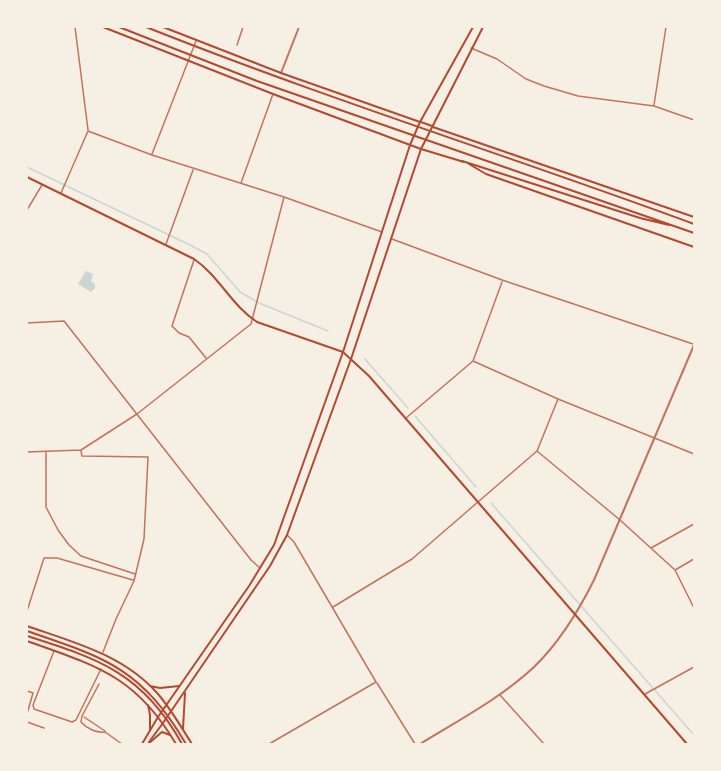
<!DOCTYPE html>
<style>
body{margin:0}
#map{position:relative;width:721px;height:771px;overflow:hidden;background:#f6efe4;font-family:"Varela Round",sans-serif}
canvas{display:block}
.frame{position:absolute;inset:0;border:28px solid #f6efe4;pointer-events:none}
</style>
<div id="map">
<canvas width="721" height="771"></canvas>
<div class="frame"></div>
</div>
<script>
const g = document.querySelector('canvas').getContext('2d');
g.lineJoin = 'round';
function fill(path, color) { g.fillStyle = color; g.fill(path, 'evenodd'); }
function trace(path, color, width, dash) { g.strokeStyle = color; g.lineWidth = width; g.lineCap = dash ? 'butt' : 'round'; g.setLineDash(dash || []); g.stroke(path); }
fill(new Path2D(`
 M86 271 93 274 91 281 95 284V288L91 292 78 284Z`), '#c9d6d2');
trace(new Path2D(`
 M27 167 190 245 207 254 240 292 259 303 328 331
 M365 359 408 408
 M415 416 476 487
 M491 503 694 735`), '#c9d6d2', 1.5);
trace(new Path2D(`
 M237 45 243 27`), '#c5725c', 1.5);
trace(new Path2D(`
 M75 27 88 130
 M471 48 497 59 526 79 544 86 578 96 654 106 694 120
 M654 105 666 27
 M88 131 152 155 284 197 382 232
 M152 154 196 41
 M241 183 273 94
 M61 193 88 131
 M27 210 42 185
 M392 239 502 280 693 344
 M166 244 193 170
 M194 260 172 326 179 333 189 337 206 358
 M27 323 64 321 251 560 260 568
 M473 361 558 399 694 454
 M406 418 473 361 502 282
 M81 451 82 456 148 457 144 539 134 581 116 619 103 652
 M537 451 620 520 675 570 694 608
 M27 452 81 450 137 414 251 324 284 197
 M46 452V507L58 530 69 545 81 556 135 574
 M651 548 694 524
 M675 570 694 559
 M333 607 412 559 537 451 558 399
 M27 611 44 558H57L133 580
 M54 651 33 705 34 709 72 722 76 720 101 669
 M377 683 415 744
 M99 684 82 716 81 722C87 729 97 733 105 732L122 744
 M27 691 33 693 27 714
 M645 694 694 667
 M500 695 544 744
 M84 717 105 731
 M27 722 44 728
 M269 744 376 682 294 542 287 535`), '#c5725c', 1.5);
trace(new Path2D(`
 M281 73 299 27
 M420 744C459 720 501 698 534 667 560 642 578 612 594 580L694 345`), '#c5725c', 2);
trace(new Path2D(`
 M103 27 273 94 421 149 464 162
 M163 27 281 73 420 122
 M433 127 694 217
 M469 164 486 174 694 247
 M27 177 194 259C219 276 232 306 257 322L343 352 369 376 687 744
 M149 742 163 723
 M142 744 158 717`), '#b5482f', 2);
trace(new Path2D(`
 M421 122 432 126
 M27 626C73 642 124 655 158 694 171 709 181 727 192 744
 M27 631C106 658 141 668 186 744
 M27 636C99 659 143 673 182 744
 M27 641C97 666 136 676 176 744
 M150 686 160 688 179 686
 M148 705 150 715V730
 M158 717 249 586 274 545 343 352 410 145 420 122 473 27
 M163 723 270 566 287 535 351 359 421 149 483 27
 M183 729 185 693
 M148 744 162 732 170 735`), '#b5482f', 2);
trace(new Path2D(`
 M119 27 257 81 694 233
 M146 27C327 99 512 157 694 224
 M462 161 640 218 669 225`), '#b5482f', 2);
</script>
